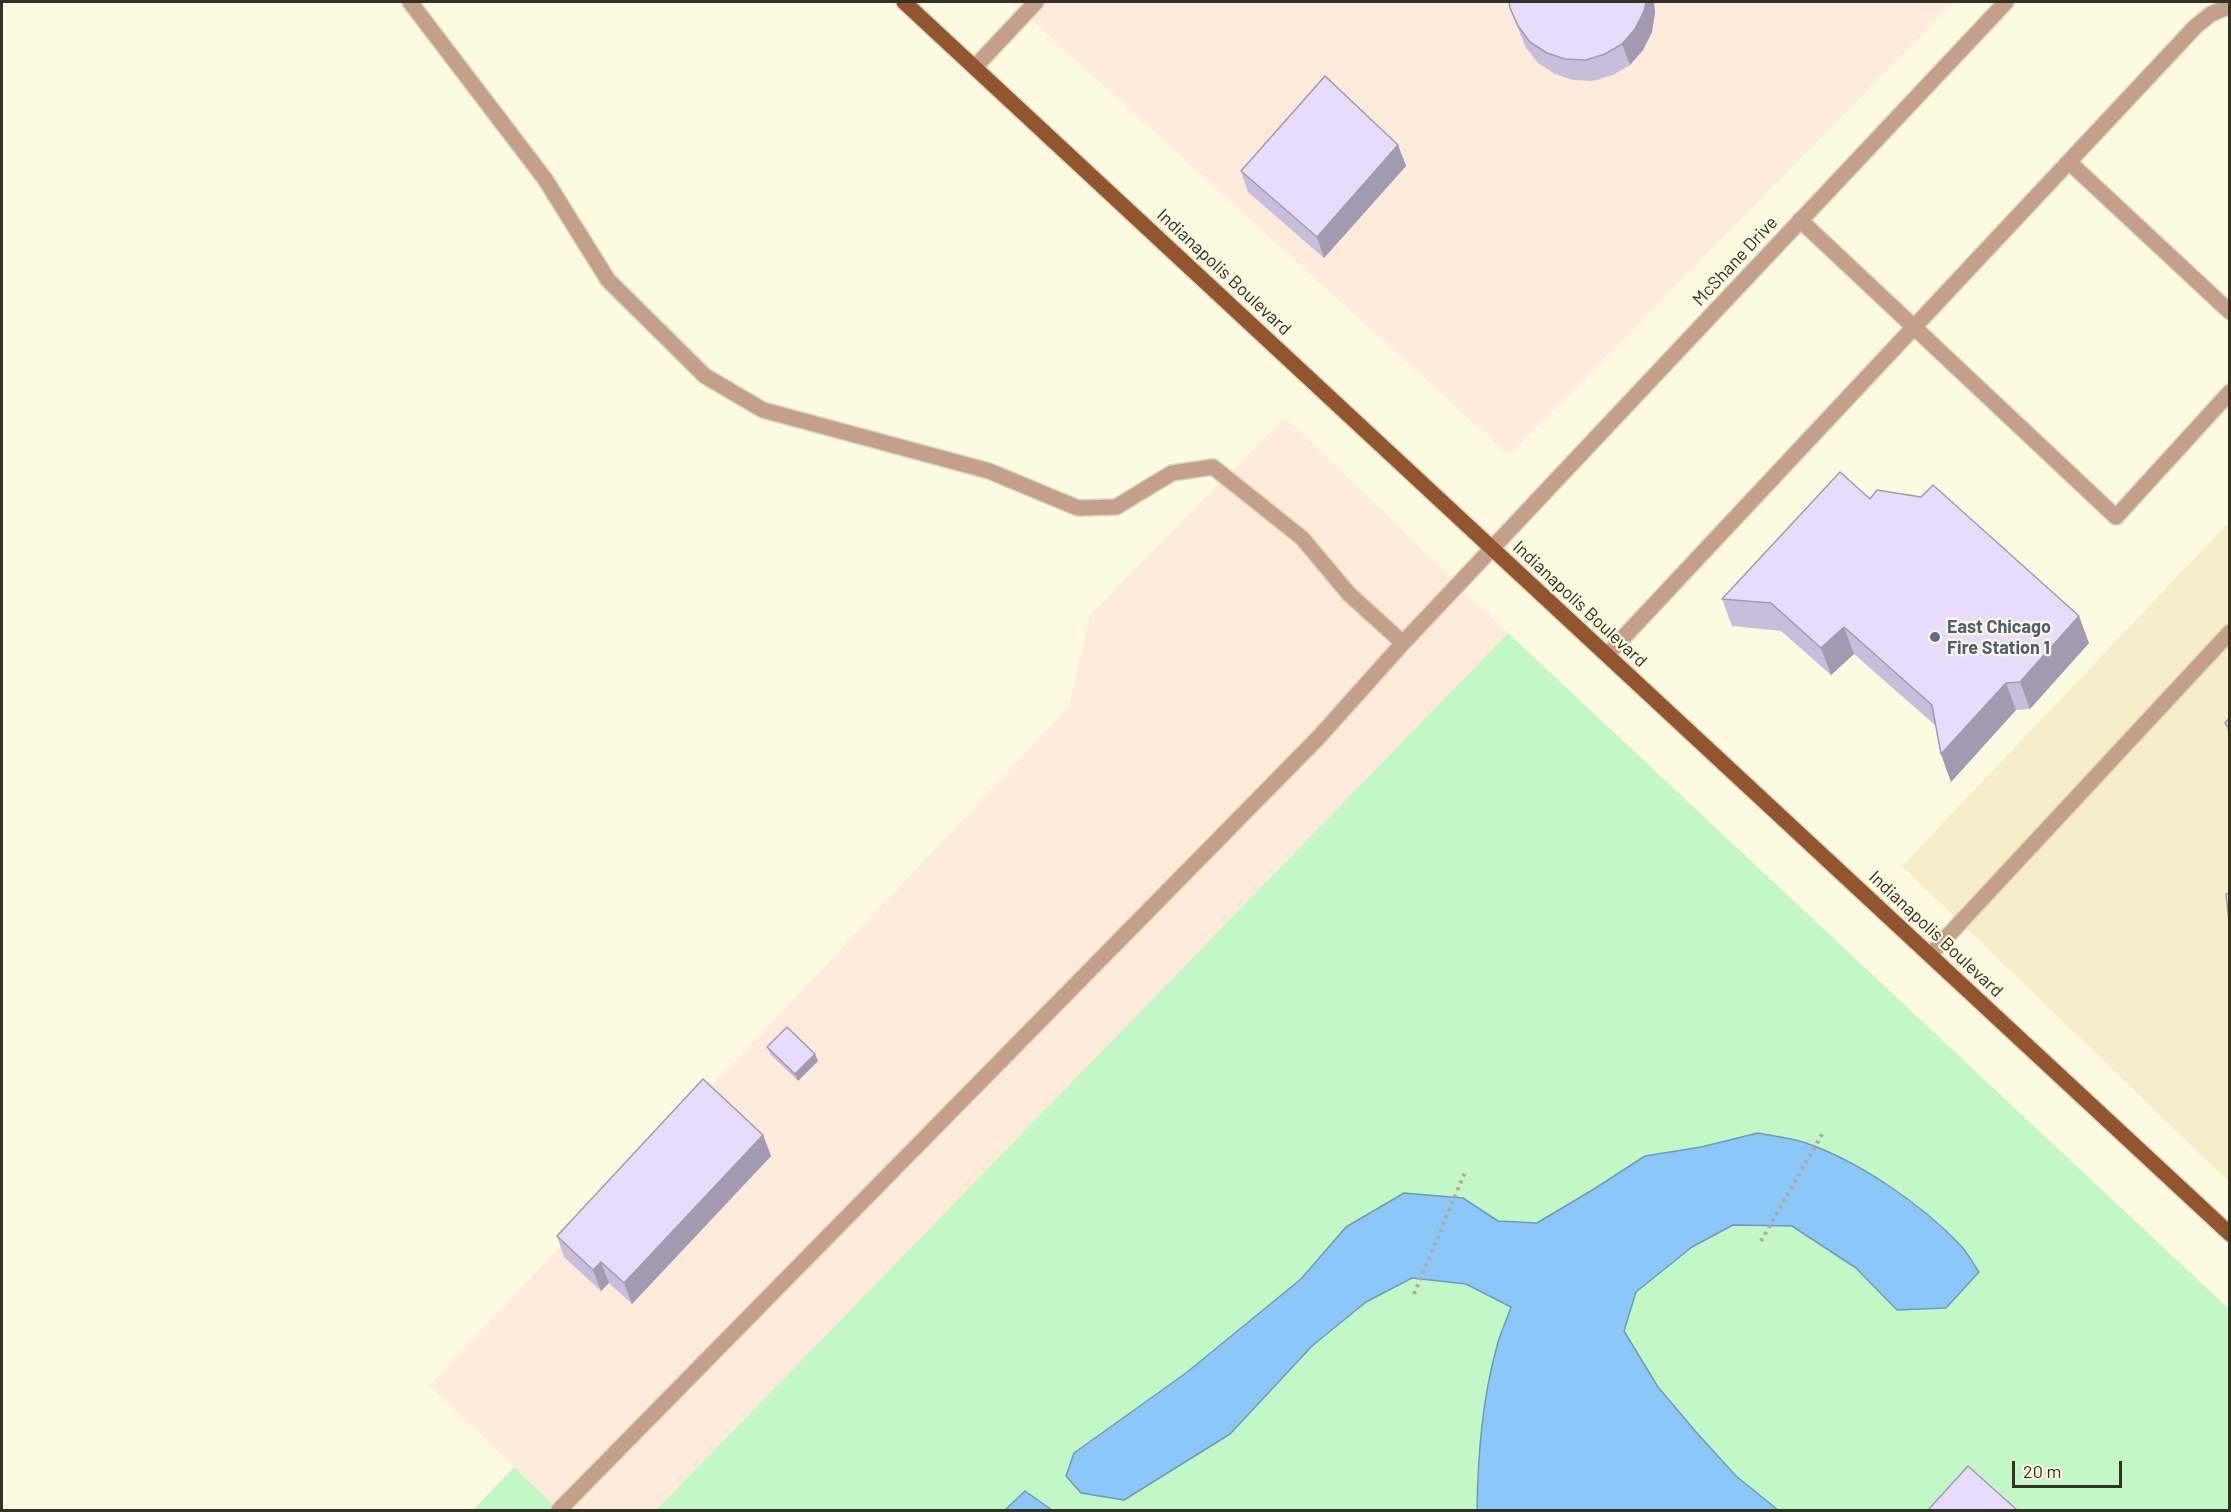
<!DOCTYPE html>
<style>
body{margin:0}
#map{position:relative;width:2231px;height:1512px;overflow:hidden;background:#fef9e1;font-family:Barlow,sans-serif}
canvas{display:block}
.frame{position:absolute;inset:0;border:3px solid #333125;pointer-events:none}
.scale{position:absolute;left:2012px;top:1461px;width:110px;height:27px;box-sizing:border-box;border:3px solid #333125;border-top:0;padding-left:8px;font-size:18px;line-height:21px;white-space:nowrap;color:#333125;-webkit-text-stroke:4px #fef9e1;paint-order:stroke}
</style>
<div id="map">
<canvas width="2231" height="1512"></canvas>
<div class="frame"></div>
<div class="scale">20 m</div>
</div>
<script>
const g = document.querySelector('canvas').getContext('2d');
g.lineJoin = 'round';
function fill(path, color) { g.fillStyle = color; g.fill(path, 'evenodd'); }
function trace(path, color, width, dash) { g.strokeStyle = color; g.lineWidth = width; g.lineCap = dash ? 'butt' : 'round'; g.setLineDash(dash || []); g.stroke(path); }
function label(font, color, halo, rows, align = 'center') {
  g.font = font + ' Barlow,sans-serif'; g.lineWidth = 4.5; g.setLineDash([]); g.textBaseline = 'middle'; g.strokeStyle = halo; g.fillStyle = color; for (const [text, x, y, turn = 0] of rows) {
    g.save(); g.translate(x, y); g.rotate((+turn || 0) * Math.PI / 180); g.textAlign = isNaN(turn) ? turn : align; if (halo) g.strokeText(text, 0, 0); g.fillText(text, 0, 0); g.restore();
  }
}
fill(new Path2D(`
 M2229 522V1182L1902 866Z`), '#f6eec8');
fill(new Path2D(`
 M1012 2H1954L1509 455Z
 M1285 417 1508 633 656 1510H559L430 1385 1069 707 1090 615Z`), '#ffeadc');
fill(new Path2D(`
 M1508 633 2229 1309V1510H656Z
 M514 1467 559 1510H473Z`), '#c4f7c7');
const water = new Path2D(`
 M1758 1133C1773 1136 1789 1138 1803 1142 1857 1160 1922 1204 1961 1246 1968 1253 1973 1264 1979 1272L1946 1308 1897 1310 1856 1268 1792 1226 1733 1225 1692 1247 1636 1292 1624 1331 1658 1387 1696 1432 1736 1476 1778 1510H1477C1478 1455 1482 1400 1497 1346 1500 1333 1507 1320 1511 1307L1466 1284 1412 1278 1366 1302 1312 1346 1230 1434 1124 1500 1081 1493 1066 1476 1074 1453 1186 1373 1301 1279 1346 1227 1404 1193 1463 1198 1498 1221 1537 1223 1594 1189 1645 1156 1701 1147Z
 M1025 1491 1052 1510H1005Z`);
fill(water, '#8bc7f8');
trace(water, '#719ab9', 1.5);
const minor = new Path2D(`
 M410 2 545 179 608 280 705 376 763 410 989 471 1078 508 1116 507 1172 473 1213 467 1302 538 1349 594 1403 643 2006 2
 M975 67 1036 2
 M2069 162 2230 312
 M1800 220 2116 517 2230 392
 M1607 655 2196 26 2211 14 2230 6
 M1930 955 2230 632
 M559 1510 1319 737 1403 643`);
const major = new Path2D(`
 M904 2 2230 1234`);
trace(minor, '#d9d5bf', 18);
trace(major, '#d9d5bf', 18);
trace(new Path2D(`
 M1761 1241 1824 1131
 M1414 1294 1466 1170`), '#aeaa97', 4, [3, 4.5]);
trace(minor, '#c4a08b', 15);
trace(major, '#93552d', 15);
fill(new Path2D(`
 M1509 2H1654L1655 13 1652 32 1643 50 1630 65 1613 75 1593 81 1573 80 1555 74 1538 63 1526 48 1510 8Z
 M1398 145 1406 166 1324 258 1248 192 1241 171Z
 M1870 499 2089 643 2030 709 2016 710 1951 782 1941 754 1936 726 1854 654 1831 675 1781 631 1732 626 1722 599Z
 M2229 718V736L2225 723Z
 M767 1047 818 1061 798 1081 770 1054Z
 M763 1135 771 1156 632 1304 609 1283 601 1291 564 1257 557 1236Z`), '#c8bdda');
fill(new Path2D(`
 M1646 2H1654L1655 13 1652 32 1643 50 1630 65 1622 44Z
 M1398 145 1406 166 1324 258 1317 237Z
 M2079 616 2089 643 2030 709 2020 682Z
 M1844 627 1854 654 1831 675 1821 648Z
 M2006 683 2016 710 1951 782 1941 754Z
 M815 1054 818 1061 798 1081 795 1074Z
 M763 1135 771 1156 632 1304 624 1283Z
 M601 1262 609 1283 601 1291 593 1270Z`), '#a29ab1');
const building = new Path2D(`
 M1509 2H1646L1644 11 1635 29 1622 44 1605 54 1586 60 1565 59 1547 53 1530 42 1518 26 1510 8Z
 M1325 76 1398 145 1317 237 1241 171Z
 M1840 472 1870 499 1877 490 1921 497 1933 485 2079 616 2020 682 2006 683 1941 754 1932 705 1844 627 1821 648 1771 603 1722 599Z
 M2229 718V728L2225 723Z
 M2229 893V921L2226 894Z
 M787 1027 815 1054 795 1074 767 1047Z
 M703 1079 763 1135 624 1283 601 1262 593 1270 557 1236Z
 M1968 1466 2017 1510H1928Z`);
fill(building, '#e8dcfd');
trace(building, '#a29ab1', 1.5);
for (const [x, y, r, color] of [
 [1935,637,6,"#5c6f8a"]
]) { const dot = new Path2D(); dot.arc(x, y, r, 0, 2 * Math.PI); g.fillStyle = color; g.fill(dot); trace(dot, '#fef9e1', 2); }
label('18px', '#333125', '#fef9e1', [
 ["McShane Drive",1735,261,-47],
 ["Indianapolis Boulevard",1224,272,43],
 ["Indianapolis Boulevard",1580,604,43],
 ["Indianapolis Boulevard",1936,934,43]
]);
label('bold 18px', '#4e5e75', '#fef9e1', [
 ["East Chicago",1947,627],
 ["Fire Station 1",1947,648]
], 'left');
</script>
